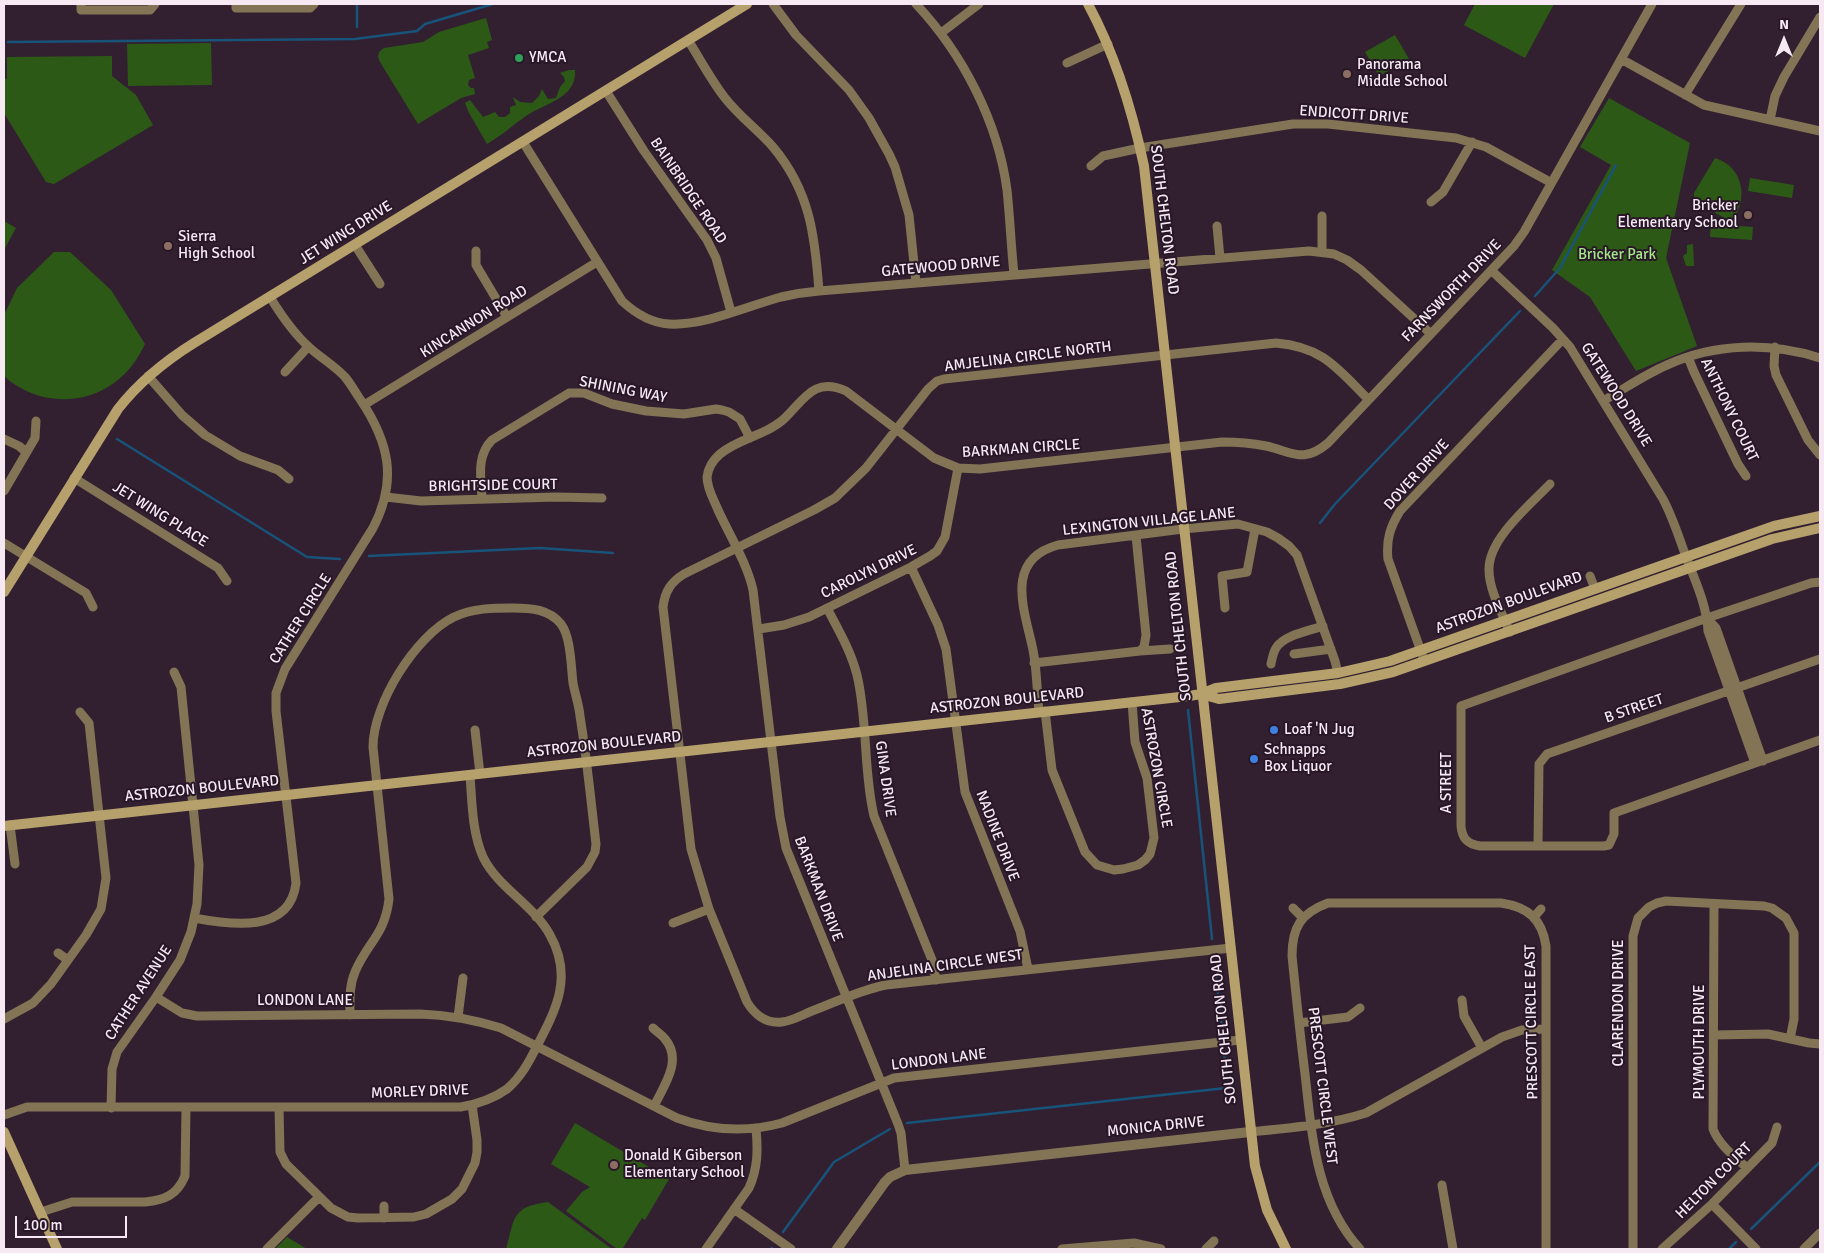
<!DOCTYPE html>
<style>
body{margin:0}
#map{position:relative;width:1824px;height:1253px;overflow:hidden;background:#322031;font-family:Signika,sans-serif}
canvas{display:block}
.frame{position:absolute;inset:0;border:5px solid #f6e9f4;pointer-events:none}
.north{position:absolute;left:1759px;top:15px;width:50px;height:50px;-webkit-text-stroke:4px #281727;paint-order:stroke;rotate:0deg;font-size:14px;font-weight:700;line-height:20px;text-align:center;color:#f6e9f4}
.north::after{content:'';display:block;margin:auto;width:18px;height:22px;background:#f6e9f4;clip-path:polygon(50% 0,100% 100%,50% 72%,0 100%)}
.scale{position:absolute;left:15px;top:1216px;width:112px;height:22px;box-sizing:border-box;border:2px solid #f6e9f4;border-top:0;padding-left:6px;font-size:15px;line-height:18px;white-space:nowrap;color:#f6e9f4;-webkit-text-stroke:4px #281727;paint-order:stroke}
</style>
<div id="map">
<canvas width="1824" height="1253"></canvas>
<div class="frame"></div>
<div class="north">N</div>
<div class="scale">100 m</div>
</div>
<script>
const g = document.querySelector('canvas').getContext('2d');
g.lineJoin = 'round';
function fill(path, color) { g.fillStyle = color; g.fill(path, 'evenodd'); }
function trace(path, color, width, dash) { g.strokeStyle = color; g.lineWidth = width; g.lineCap = dash ? 'butt' : 'round'; g.setLineDash(dash || []); g.stroke(path); }
function label(font, color, halo, rows, align = 'center') {
  g.font = font + ' Signika,sans-serif'; g.lineWidth = 4; g.setLineDash([]); g.textBaseline = 'middle'; g.strokeStyle = halo; g.fillStyle = color; for (const [text, x, y, turn = 0] of rows) {
    g.save(); g.translate(x, y); g.rotate((+turn || 0) * Math.PI / 180); g.textAlign = isNaN(turn) ? turn : align; if (halo) g.strokeText(text, 0, 0); g.fillText(text, 0, 0); g.restore();
  }
}
fill(new Path2D(`
 M1475 4H1554L1525 58 1464 25Z
 M486 18 492 40 487 42 489 48 468 55 475 78 469 80 468 85 471 88H474L475 94 461 98 418 124 380 62 378 57 379 52 384 48 423 42 439 32Z
 M1395 35 1409 59 1379 76 1365 52Z
 M211 43 212 85 128 86 127 44Z
 M112 56V76L136 95 153 125 54 184 46 182 4 113V80L7 78V57Z
 M569 70H575C577 99 544 103 526 116 513 125 501 136 487 144L469 113 465 103 470 100 483 117 495 112 499 117H505L510 113V107L516 105 513 97 520 102 532 103 539 96 542 89 548 99 556 98 560 87 565 81 564 77 560 73Z
 M1609 98 1690 143 1666 258 1697 346 1636 371 1590 297 1552 270 1611 165 1580 147Z
 M1715 158C1744 167 1749 200 1731 222L1694 200V193Z
 M1750 178 1794 185 1792 198 1748 191Z
 M4 221 16 228 4 250Z
 M1711 224 1753 227 1752 240 1710 237Z
 M1693 244 1694 266H1686L1683 256 1687 253V245Z
 M54 252H70L111 290 145 344C138 359 128 373 114 383 81 407 34 404 4 376V315L17 288Z
 M575 1123 669 1179 645 1220 642 1218 623 1248 617 1249 566 1211 582 1192 590 1187 551 1164Z
 M548 1202 612 1249H506C515 1218 511 1207 548 1202Z
 M287 1237 307 1249H275Z`), '#2d5917');
trace(new Path2D(`
 M357 4V27
 M8 42 355 39 417 31 425 24 493 4
 M1535 296 1560 268 1616 165
 M117 439 307 557 340 559
 M1320 523 1335 504 1520 311
 M369 556 540 548 613 553
 M1188 710 1212 939
 M1214 958 1222 1031
 M907 1123 1226 1088 1228 1086 1224 1052
 M1751 1229 1820 1162
 M783 1232 834 1162 890 1129
 M771 1249 772 1248
 M1729 1249 1736 1242`), '#18537a', 2.5);
trace(new Path2D(`
 M81 4V10H150L155 4
 M236 4V8H310L314 4
 M773 4 796 35 849 90 869 118 889 154 895 167 909 215 916 283
 M916 4C963 54 998 122 1007 190 1010 218 1011 246 1014 274
 M941 33 979 4
 M688 40C700 59 711 80 725 98 739 116 758 130 773 147 810 191 815 236 819 291
 M1621 59 1704 105 1820 131
 M1067 63 1108 44
 M606 91 644 151 707 240 716 258 731 312
 M1685 95 1741 4
 M1770 120 1775 96 1784 77 1820 17
 M523 142 622 301C635 313 651 323 669 324 704 326 748 306 781 297 794 294 807 292 819 291L1309 251 1334 254 1347 260 1361 270 1431 334
 M1091 166 1103 156 1140 148 1293 124H1328L1456 138 1486 147 1550 182
 M1431 202 1443 192 1472 142
 M1217 226 1220 258
 M355 245 380 284
 M476 251V265L507 317
 M1322 252V216
 M1492 271 1553 328 1570 347 1663 499C1673 518 1679 537 1686 557 1695 580 1707 606 1708 631L1755 763
 M1775 347 1774 366 1776 375 1808 440 1820 455
 M1688 357 1694 372 1738 464 1746 476
 M285 372 308 347
 M148 376 182 415 205 435 240 456 278 470 289 479
 M1603 401C1624 389 1644 375 1667 365 1715 343 1770 342 1820 358
 M364 405 597 262
 M4 439 19 446 26 452
 M74 478 218 568 227 581
 M4 491 35 438 36 421
 M386 497 421 501 556 497 602 498
 M482 499C481 479 476 456 492 440L569 393H584L612 404 646 411 684 414 716 409 722 410 729 412 740 419 750 438
 M4 543 86 593 93 607
 M911 567 938 625 946 649 965 792 1020 931 1028 969
 M1590 576 1595 589
 M1820 582 1811 583 1707 618 1461 706V826C1462 838 1467 844 1480 846H1604L1609 845 1614 834V813L1820 740
 M827 608C838 629 851 651 857 675 868 721 863 770 874 816L932 960 936 980
 M1225 608 1222 576 1247 572 1255 529
 M1707 618 1716 628 1763 761
 M759 629 784 625 809 617 911 567 930 556 937 551 945 537 958 468
 M1510 632C1502 613 1489 590 1489 570 1488 539 1530 505 1550 484
 M1140 651 1170 649
 M1294 654 1331 649
 M1423 657 1388 559C1386 540 1390 527 1400 511L1563 339
 M1034 663 1140 651 1144 647 1146 635 1136 536
 M1271 664C1272 659 1273 653 1276 648 1284 635 1309 631 1323 626
 M1045 711 1052 770 1085 852 1097 865 1114 870 1123 869 1138 865 1145 860 1150 854 1154 838 1147 778 1135 742 1132 702
 M1039 712C1037 692 1037 670 1033 650 1025 611 1003 560 1058 545L1183 529 1238 524 1267 532 1278 538 1289 546 1297 555 1335 661 1338 673
 M475 730 480 774
 M10 825 15 864
 M1538 846 1539 764 1547 754 1820 659
 M1714 904 1713 1129C1719 1145 1735 1157 1747 1168
 M1293 908 1303 918
 M1534 917 1541 909
 M194 918C231 925 290 934 296 883L276 711V693L285 669 373 528C398 480 389 442 360 399 355 392 351 384 345 377 335 366 321 358 310 348 294 334 281 315 270 297
 M673 923 709 909
 M1231 948 886 985C860 990 836 1002 812 1011 802 1015 792 1021 782 1022 766 1024 755 1015 747 1002L709 909 691 849 663 607C665 591 671 582 684 574L814 510 835 498 866 468 928 389 937 381 944 379 1276 343C1323 347 1337 368 1368 399
 M58 953 68 960
 M156 997 182 1013 197 1016 420 1014C449 1015 475 1020 501 1028L677 1118C712 1131 745 1133 782 1123L894 1078 1240 1040
 M1462 1000 1464 1016 1482 1048
 M350 1015C350 1000 349 986 355 972 367 943 385 935 389 899L373 747C373 704 415 636 454 617 473 608 493 608 513 608 531 608 549 609 561 624 571 637 571 667 573 683 575 694 579 705 580 716 587 759 591 802 596 844L595 852 587 867 536 917
 M458 1017 463 978
 M4 1019 33 1003 51 984 86 935 101 909 106 878 89 723 80 712
 M1299 1023 1348 1017 1360 1008
 M653 1028C657 1032 662 1035 665 1039 683 1060 664 1086 654 1106
 M1714 1035 1768 1034 1809 1043 1820 1044
 M111 1108 112 1069 117 1052 156 997 180 960 191 932 197 904 199 865 181 687 174 672
 M279 1108 280 1152 286 1164 331 1208 348 1217 358 1218 414 1217 426 1214 452 1199 462 1189 475 1163 477 1152V1140L472 1105
 M4 1115 27 1107H461C478 1104 493 1099 507 1089 521 1077 529 1062 537 1046 557 1008 573 976 550 935 534 905 498 888 483 857 472 832 472 802 470 775
 M1250 1132C1290 1128 1328 1125 1366 1113L1502 1037 1522 1030 1546 1029
 M905 1170 901 1133 898 1124 786 848 780 817 753 590C747 563 730 536 718 510 714 500 707 489 707 477 708 469 713 460 720 454 739 438 768 435 786 417 805 398 815 377 846 391L934 458 958 468 980 469 1222 442C1237 442 1251 443 1266 446 1293 452 1303 464 1328 443L1514 246 1524 232 1652 4
 M1442 1185 1453 1249
 M1712 1204 1756 1249
 M384 1206V1218
 M734 1209 791 1249
 M41 1212 72 1202H145C165 1200 177 1195 185 1176L186 1108
 M267 1249 319 1197
 M706 1249 749 1188C758 1168 758 1150 756 1128
 M1062 1249 1134 1243 1161 1249
 M1206 1249 1214 1241
 M1360 1249C1316 1201 1312 1136 1305 1074 1300 1034 1296 995 1292 956 1292 927 1301 913 1328 903H1501C1528 907 1542 919 1546 946V1249
 M1633 1249V936L1638 918 1649 907 1657 903 1666 901 1764 906 1772 908 1786 918 1794 933V1019L1790 1039
 M1662 1249 1712 1204 1772 1143 1777 1127
 M1804 1249 1820 1233`), '#827454', 9);
trace(new Path2D(`
 M837 1249 885 1182 890 1177 905 1170 1250 1132`), '#827454', 10);
trace(new Path2D(`
 M1088 4C1116 56 1132 109 1144 166L1255 1166 1267 1210 1286 1249
 M4 592 118 409C140 381 165 361 194 343L747 4
 M1201 694 1219 699 1340 684 1393 672 1772 539 1820 528
 M4 826 1189 696 1201 694 1216 688 1338 673 1390 661 1774 526 1820 516
 M4 1132 57 1249`), '#b6a06b', 10);
for (const [x, y, r, color] of [
 [519,58,5,"#2e9e5b"],
 [1347,74,5,"#8d6e63"],
 [1748,215,5,"#8d6e63"],
 [168,246,5,"#8d6e63"],
 [1274,730,5,"#3f7fe0"],
 [1254,759,5,"#3f7fe0"],
 [614,1165,5,"#8d6e63"]
]) { const dot = new Path2D(); dot.arc(x, y, r, 0, 2 * Math.PI); g.fillStyle = color; g.fill(dot); trace(dot, '#281727', 2); }
label('15px', '#f6e9f4', '#281727', [
 ["YMCA",529,58],
 ["Panorama",1357,65],
 ["Middle School",1357,82],
 ["Bricker",1738,206,"right"],
 ["Elementary School",1738,223,"right"],
 ["Sierra",178,237],
 ["High School",178,254],
 ["Loaf 'N Jug",1284,730],
 ["Schnapps",1264,750],
 ["Box Liquor",1264,767],
 ["Donald K Giberson",624,1156],
 ["Elementary School",624,1173]
], 'left');
label('15px', '#f6e9f4', '#281727', [
 ["ENDICOTT DRIVE",1354,115,4],
 ["BAINBRIDGE ROAD",688,191,56],
 ["SOUTH CHELTON ROAD",1164,220,83],
 ["JET WING DRIVE",346,233,-32],
 ["GATEWOOD DRIVE",941,267,-5],
 ["FARNSWORTH DRIVE",1452,291,-46],
 ["KINCANNON ROAD",474,322,-32],
 ["AMJELINA CIRCLE NORTH",1028,357,-7],
 ["SHINING WAY",623,390,11],
 ["GATEWOOD DRIVE",1616,395,58],
 ["ANTHONY COURT",1729,410,64],
 ["BARKMAN CIRCLE",1021,449,-4],
 ["DOVER DRIVE",1417,475,-48],
 ["BRIGHTSIDE COURT",493,486,-1],
 ["JET WING PLACE",160,515,32],
 ["LEXINGTON VILLAGE LANE",1149,522,-6],
 ["CAROLYN DRIVE",869,572,-26],
 ["ASTROZON BOULEVARD",1509,603,-20],
 ["CATHER CIRCLE",301,619,-58],
 ["SOUTH CHELTON ROAD",1179,626,-96],
 ["ASTROZON BOULEVARD",1007,701,-6],
 ["B STREET",1634,709,-19],
 ["ASTROZON BOULEVARD",604,745,-6],
 ["ASTROZON CIRCLE",1156,768,80],
 ["GINA DRIVE",885,779,82],
 ["A STREET",1447,783,-90],
 ["ASTROZON BOULEVARD",202,789,-6],
 ["NADINE DRIVE",997,836,69],
 ["BARKMAN DRIVE",818,889,69],
 ["ANJELINA CIRCLE WEST",945,966,-8],
 ["CATHER AVENUE",139,993,-57],
 ["LONDON LANE",305,1001],
 ["CLARENDON DRIVE",1619,1003,-90],
 ["PRESCOTT CIRCLE EAST",1532,1022,-91],
 ["SOUTH CHELTON ROAD",1224,1029,-96],
 ["PLYMOUTH DRIVE",1700,1042,-90],
 ["LONDON LANE",939,1060,-7],
 ["PRESCOTT CIRCLE WEST",1322,1086,83],
 ["MORLEY DRIVE",420,1092,-2],
 ["MONICA DRIVE",1156,1127,-6],
 ["HELTON COURT",1714,1181,-45]
]);
label('15px', '#a6e98b', '#281727', [
 ["Bricker Park",1617,255]
]);
</script>
